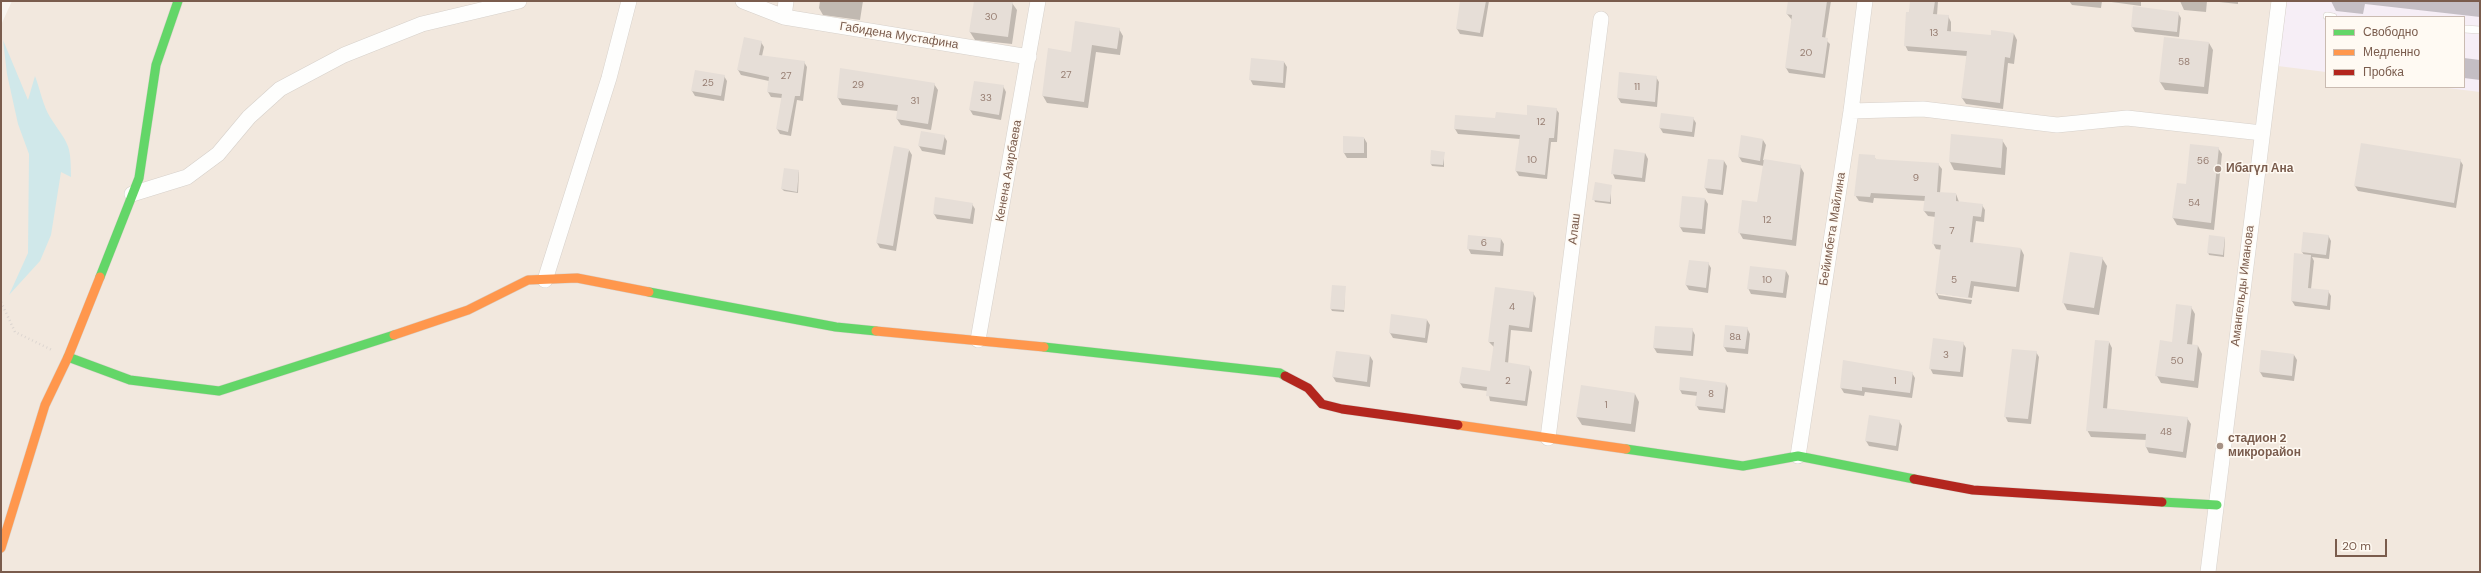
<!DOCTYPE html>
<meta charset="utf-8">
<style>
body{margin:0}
#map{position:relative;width:2481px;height:573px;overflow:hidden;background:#f9f5f0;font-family:"DM Sans",sans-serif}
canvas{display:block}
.frame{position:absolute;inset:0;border:2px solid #7a5c4d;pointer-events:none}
.legend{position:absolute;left:2325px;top:16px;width:140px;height:72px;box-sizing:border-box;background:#fffaf3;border:1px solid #cabbb1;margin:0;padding:5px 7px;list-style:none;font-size:12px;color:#7a5c4d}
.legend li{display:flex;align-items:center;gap:8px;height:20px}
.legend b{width:20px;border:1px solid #cabbb1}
.scale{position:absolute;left:2335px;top:539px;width:52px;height:18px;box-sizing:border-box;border:2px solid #7a5c4d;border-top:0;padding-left:5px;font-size:12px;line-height:14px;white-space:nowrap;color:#7a5c4d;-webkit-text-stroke:3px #fffaf3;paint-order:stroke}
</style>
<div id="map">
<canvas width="2481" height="573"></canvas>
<div class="frame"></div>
<ul class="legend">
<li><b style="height:5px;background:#63d668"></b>Свободно</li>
<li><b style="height:5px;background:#ff974d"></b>Медленно</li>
<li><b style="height:5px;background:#b3261e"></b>Пробка</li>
</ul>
<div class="scale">20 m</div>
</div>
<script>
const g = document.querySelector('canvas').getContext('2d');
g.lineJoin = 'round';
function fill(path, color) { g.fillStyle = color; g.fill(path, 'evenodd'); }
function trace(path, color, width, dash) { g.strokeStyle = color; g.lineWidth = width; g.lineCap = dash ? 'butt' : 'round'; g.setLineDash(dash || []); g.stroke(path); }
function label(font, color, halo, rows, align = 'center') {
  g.font = font + ' "DM Sans",sans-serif'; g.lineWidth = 3; g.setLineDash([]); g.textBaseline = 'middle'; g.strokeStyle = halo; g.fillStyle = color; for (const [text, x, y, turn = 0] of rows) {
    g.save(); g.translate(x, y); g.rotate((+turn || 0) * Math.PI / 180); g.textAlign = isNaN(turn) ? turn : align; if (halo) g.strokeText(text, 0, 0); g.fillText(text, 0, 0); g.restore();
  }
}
fill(new Path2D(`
 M12 1H2480V572H1V25ZM2326 17H2464V87H2326Z`), '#f2e8de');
fill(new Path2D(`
 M2287 1H2480V92L2440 87H2464V17H2326V72L2278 66Z`), '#f6eef6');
fill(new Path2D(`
 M3 40 28 100 35 76C40 89 43 106 50 117 68 145 71 142 71 177L61 172 51 235 40 261 9 295 28 253 29 154 18 124 7 74Z`), '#d0e8ea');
fill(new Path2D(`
 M820 1H863L860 20 823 15 819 8Z
 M975 1 1012 3 1017 10 1012 44 975 40 970 32Z
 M1461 1H1489L1483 37 1460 34 1457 29Z
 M1789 1H1831L1825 39 1830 44 1825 78 1789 73 1786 68 1792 20 1787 14Z
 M1911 1H1938L1937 15 1948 16 1951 22V33L1991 36 2014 34 2017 40 2014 64 2008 63 2003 109 1966 104 1962 98 1967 56 1908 51 1905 45Z
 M2069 1H2102L2101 8 2072 5Z
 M2104 1H2141V6Z
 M2180 1H2207L2206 12 2184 10Z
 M2210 1H2238V4Z
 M2331 1H2480V17L2365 4 2363 14 2336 11Z
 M2178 13 2181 18 2179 37 2135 32 2132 27Z
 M1119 29 1123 36 1120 55 1096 52 1088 108 1047 103 1043 96 1072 53Z
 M761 42 764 47 762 56 804 62 807 67 803 101 797 100 791 136 780 134 777 129 782 98 771 97 768 92 769 81 741 75 738 70Z
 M2209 43 2213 50 2208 94 2165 90 2160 82Z
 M2464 58 2480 60V80L2464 78Z
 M1284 62 1287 67 1285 88 1253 85 1250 79Z
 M1620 74 1656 77 1659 82 1657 107 1621 103 1618 98Z
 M724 76 727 81 724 101 695 96 692 91Z
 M934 84 938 90 931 130 901 125 897 119 898 111 842 105 838 98Z
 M1003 86 1006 92 1001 120 973 115 970 110Z
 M1556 109 1559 113 1557 142H1551L1547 179 1519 176 1516 171 1520 139 1458 134 1455 129 1496 119 1527 116Z
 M1693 118 1696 123 1694 137 1663 133 1660 128Z
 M944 136 947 141 945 155 922 151 919 146Z
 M1952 136 2002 140 2007 148 2005 175 1954 170 1950 162Z
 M1364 138 1367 143V158H1347L1344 153Z
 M1763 140 1766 145 1763 160 1800 166 1804 173 1796 246 1743 239 1739 232 1758 203 1764 166 1742 162 1739 157Z
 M2362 144 2460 160 2463 165 2456 208 2358 191 2355 186Z
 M2218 148 2222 154 2214 230 2177 225 2173 218 2187 185Z
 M909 150 912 155 896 251 880 248 877 243Z
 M1444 153V167L1432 166 1431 164Z
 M1645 153 1648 159 1645 182 1615 179 1613 174Z
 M1874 156 1876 160 1938 164 1942 169 1940 193 1956 194 1959 202 1982 205 1985 210 1984 222 1976 221 1973 243 2021 249 2024 255 2019 292 1974 286 1972 298 1938 293V295L1972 300 1971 304 1939 299 1936 293 1942 250 1936 249 1933 243 1936 217 1928 216 1924 211 1926 201 1874 198 1873 203 1859 201 1855 195Z
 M1709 160 1724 161 1727 166 1723 195 1708 193 1705 188Z
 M799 171 798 193 784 191 782 189Z
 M1611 186V204L1595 202 1594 199Z
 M1705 199 1708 204 1705 234 1683 232 1680 227Z
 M972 204 975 209 973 224 937 219 934 214Z
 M2328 235 2331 241 2329 259 2312 257 2314 261 2311 289 2328 291 2331 296 2330 310 2295 306 2292 301 2304 255 2302 252Z
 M2225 238 2224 257 2209 255 2208 252Z
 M1501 239 1504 244 1503 256 1471 254 1468 248Z
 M2102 258 2107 266 2099 315 2067 310 2063 302Z
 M1708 263 1711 268 1708 293 1689 290 1686 285Z
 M1786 271 1789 276 1786 298 1751 294 1748 288Z
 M1345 287 1344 312 1332 311 1331 309Z
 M1533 293 1536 298 1532 332 1511 330 1508 364 1529 367 1532 372 1527 406 1490 401 1488 391 1463 388 1460 383 1491 373 1494 347 1489 342Z
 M2191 307 2195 314 2192 346H2198L2202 354 2198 388 2161 383 2157 376Z
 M1427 320 1430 325 1427 343 1393 338 1390 333Z
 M1747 328 1750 334 1748 354 1727 352 1724 347Z
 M1692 329 1695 335 1693 356 1657 353 1654 348Z
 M2109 342 2112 348 2107 409 2187 418 2191 424 2186 458 2149 453 2146 447 2147 440 2091 437 2087 430Z
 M1963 343 1966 348 1963 377 1933 374 1930 368Z
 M2036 352 2039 357 2031 424 2008 422 2005 416Z
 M2294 355 2297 360 2294 381 2263 377 2260 372Z
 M1370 356 1373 361 1370 387 1336 382 1333 377Z
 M1844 361 1912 373 1915 378 1912 398 1865 392 1864 396 1844 393 1841 388Z
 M1726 384 1728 388 1725 413 1699 410 1696 405 1698 396 1682 394 1680 390Z
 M1635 394 1639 402 1635 432 1582 425 1577 417Z
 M1899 421 1902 426 1898 451 1869 446 1866 441Z`), '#0003');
fill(new Path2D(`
 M974 1H1013L1008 37 969 32Z
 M1460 1H1486L1480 33 1456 29Z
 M1788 1H1827L1822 37 1828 38 1823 74 1785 68 1792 15 1786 14Z
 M1910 1H1935L1933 14 1949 15 1947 31 1991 35V30L2014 33 2010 58 2005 57 2000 103 1961 98 1967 51 1904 46 1906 12H1909Z
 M2133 6 2179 12 2177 32 2131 27Z
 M1075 21 1120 28 1117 49 1092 45 1084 102 1042 96 1048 48 1071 52Z
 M744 37 762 41 759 55 805 61 800 96H795L788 132 776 129 782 94 767 92 769 77 737 70Z
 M2164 37 2209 42 2204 87 2159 82Z
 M1251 58 1284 61 1283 83 1249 80Z
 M840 68 935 83 928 124 896 119 898 105 837 98Z
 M695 70 725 75 721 96 691 91Z
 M1619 72 1657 76 1655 102 1617 98Z
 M974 81 1004 85 999 115 969 110Z
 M1527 105 1557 108 1554 138H1549L1545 175 1515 171 1520 135 1454 129 1455 115 1495 118 1496 112 1527 115Z
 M1661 113 1694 117 1692 132 1659 128Z
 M921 131 945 135 942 150 918 146Z
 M1951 134 2003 139 2001 168 1949 162Z
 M1741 135 1763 139 1760 161 1738 157Z
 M1343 136 1364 137V153H1343Z
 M2361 143 2461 159 2454 203 2354 186Z
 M2190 144 2219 147 2211 223 2172 218 2177 183 2186 184Z
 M894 146 909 149 893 246 876 243Z
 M1614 149 1645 153 1642 178 1611 174Z
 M1431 150 1445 152 1443 165 1430 164Z
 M1859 154 1875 155V159L1939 163 1937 192 1956 193V201L1983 204 1981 217 1973 216 1970 242 2021 248 2016 287 1971 281 1968 298 1935 293 1941 245 1932 244 1935 212 1923 211 1925 196 1871 193 1870 197 1854 196Z
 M1708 159 1724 160 1721 190 1704 188Z
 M1764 159 1801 165 1792 240 1738 233 1742 200 1757 202Z
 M784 168 799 170 797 192 781 189Z
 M1595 182 1612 185 1610 202 1592 200Z
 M1682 196 1705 198 1702 229 1679 227Z
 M935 197 973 203 970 219 933 214Z
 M2303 232 2329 235 2326 255 2301 252Z
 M1468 235 1501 238 1500 252 1467 249Z
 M2209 235 2225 237 2223 255 2207 253Z
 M2070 252 2103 257 2094 308 2062 303Z
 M2294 253 2311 255 2308 288 2329 290 2327 306 2291 301Z
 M1689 260 1709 262 1706 288 1685 285Z
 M1750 266 1786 270 1783 293 1747 289Z
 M1332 285 1346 286 1344 310 1330 309Z
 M1495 287 1534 292 1529 328 1509 325 1505 362 1530 366 1525 401 1486 396 1487 387 1459 383 1462 367 1490 371 1494 342H1488Z
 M2176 304 2192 306 2187 344 2198 345 2194 381 2155 376 2160 340 2172 342Z
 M1391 314 1427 319 1425 338 1389 333Z
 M1725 325 1748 327 1745 349 1723 347Z
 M1655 326 1693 328 1691 351 1653 348Z
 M1933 338 1964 342 1960 372 1929 369Z
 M2095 340 2109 341 2103 408 2188 417 2183 452 2145 447 2146 434 2086 431Z
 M2012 349 2037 351 2028 419 2004 417Z
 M2261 350 2294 354 2292 376 2259 372Z
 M1336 351 1370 355 1367 382 1332 377Z
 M1843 360 1913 372 1910 393 1862 387V391L1840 388Z
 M1680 377 1726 383 1723 409 1695 406 1697 392 1679 390Z
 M1581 385 1635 393 1631 424 1576 417Z
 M1869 415 1900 420 1896 446 1865 441Z`), '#e6ded7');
const lane = new Path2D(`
 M2327 16 2333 17
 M2464 29 2480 30`);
const street = new Path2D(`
 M743 1 784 17
 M786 1 784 17 1029 57
 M1851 111 1923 109 2057 125 2127 118 2262 133
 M132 194 187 177 218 154 249 117 280 89 344 55 422 24 519 1
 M545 280 609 78 629 1
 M978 340 1038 1
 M1548 438 1601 19
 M1798 456 1851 111 1865 1
 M2208 572 2279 1`);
const fast = new Path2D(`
 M100 277 139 178 156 65 178 1
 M649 292 836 327 876 331
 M1044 347 1280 373 1285 376
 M68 357 130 380 219 391 394 335
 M1626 449 1743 466 1798 456 1914 479
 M2162 502 2217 505`);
const slow = new Path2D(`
 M876 331 1044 347
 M394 335 468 310 528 280 577 278 649 292
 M1458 425 1626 449
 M1 548 45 405 68 357 100 277`);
const jam = new Path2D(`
 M1285 376 1308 388 1322 404 1342 409 1458 425
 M1914 479 1973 490 2162 502`);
trace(lane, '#d7d1cb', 8);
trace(street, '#d7d1cb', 16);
trace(fast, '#d9d2cb', 10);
trace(slow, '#d9d2cb', 10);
trace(jam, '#d9d2cb', 10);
trace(new Path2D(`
 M1 302 15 332 52 350`), '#dcd5d0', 2.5, [1, 3]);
trace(lane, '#fefefd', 7);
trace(street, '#fefefd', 15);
trace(fast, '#63d668', 9);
trace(slow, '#ff974d', 9);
trace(jam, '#b3261e', 9);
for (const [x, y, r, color] of [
 [2218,169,4,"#a69286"],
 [2220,446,4,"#a69286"]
]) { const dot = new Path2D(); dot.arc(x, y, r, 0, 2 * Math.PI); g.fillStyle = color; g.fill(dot); trace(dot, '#fffaf3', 1.5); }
label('10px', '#977e72', null, [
 ["30",991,17],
 ["13",1934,33],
 ["20",1806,53],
 ["58",2184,62],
 ["27",1066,75],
 ["27",786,76],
 ["25",708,83],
 ["29",858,85],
 ["11",1637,87],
 ["33",986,98],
 ["31",915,101],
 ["12",1541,122],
 ["10",1532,160],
 ["56",2203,161],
 ["9",1916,178],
 ["54",2194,203],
 ["12",1767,220],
 ["7",1952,231],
 ["6",1484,243],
 ["10",1767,280],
 ["5",1954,280],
 ["4",1512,307],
 ["8а",1735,337],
 ["3",1946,355],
 ["50",2177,361],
 ["2",1508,381],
 ["1",1895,381],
 ["8",1711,394],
 ["1",1606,405],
 ["48",2166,432]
]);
label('12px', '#7a5c4d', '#fffaf3', [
 ["Габидена Мустафина",899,36,9],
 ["Кенена Азирбаева",1009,171,-80],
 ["Алаш",1575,229,-83],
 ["Бейимбета Майлина",1833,229,-81],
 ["Амангельды Иманова",2243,286,-83]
]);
label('bold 12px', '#7a5c4d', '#fffaf3', [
 ["Ибагүл Ана",2226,169],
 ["стадион 2",2228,439],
 ["микрорайон",2228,453]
], 'left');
</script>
